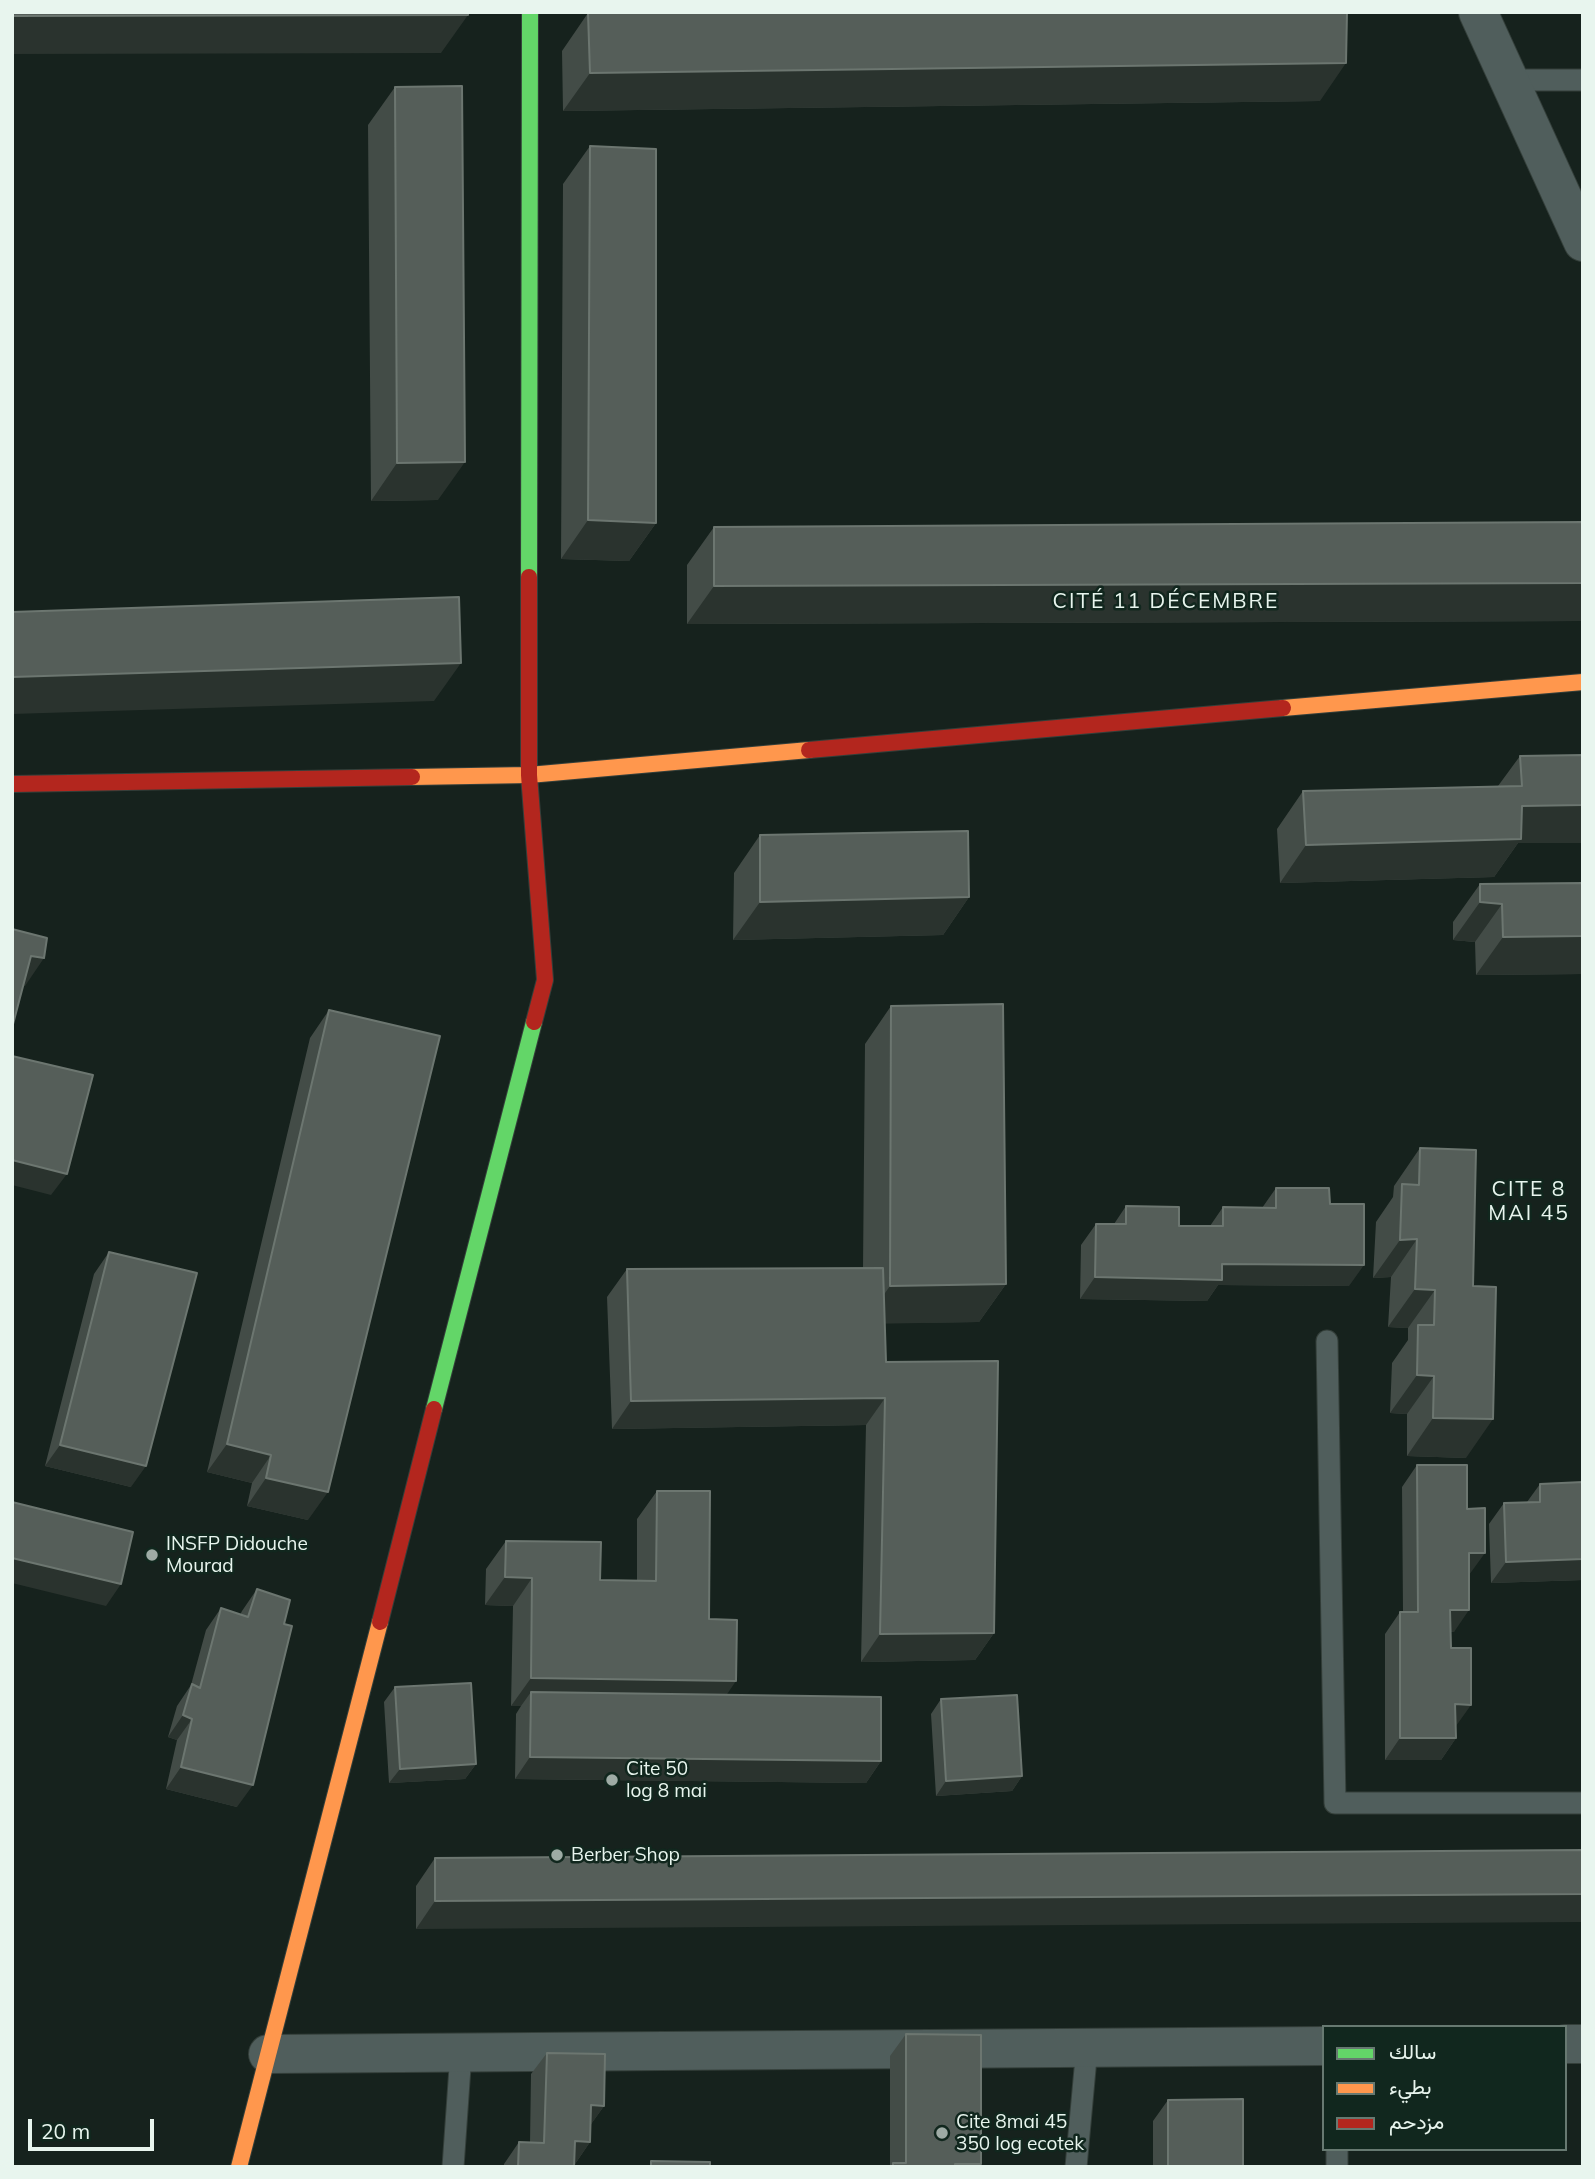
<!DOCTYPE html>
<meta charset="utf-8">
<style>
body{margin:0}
#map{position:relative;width:1595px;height:2179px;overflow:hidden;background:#16221d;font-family:Mulish,Vazirmatn,sans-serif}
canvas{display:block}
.frame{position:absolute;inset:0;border:14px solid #e8f5ee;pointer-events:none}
.legend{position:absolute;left:1322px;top:2025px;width:245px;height:126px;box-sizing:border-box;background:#11271e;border:2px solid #677971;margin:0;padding:9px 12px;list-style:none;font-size:21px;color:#e8f5ee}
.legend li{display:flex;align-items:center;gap:14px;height:35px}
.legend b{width:35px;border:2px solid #677971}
.scale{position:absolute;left:28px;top:2119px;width:126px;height:32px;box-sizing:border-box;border:4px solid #e8f5ee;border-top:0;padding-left:9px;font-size:21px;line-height:24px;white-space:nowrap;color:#e8f5ee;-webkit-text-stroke:5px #11271e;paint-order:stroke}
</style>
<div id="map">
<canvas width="1595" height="2179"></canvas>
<div class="frame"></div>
<ul class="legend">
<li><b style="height:9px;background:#63d668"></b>سالك</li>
<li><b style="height:9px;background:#ff974d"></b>بطيء</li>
<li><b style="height:9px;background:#b3261e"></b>مزدحم</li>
</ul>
<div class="scale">20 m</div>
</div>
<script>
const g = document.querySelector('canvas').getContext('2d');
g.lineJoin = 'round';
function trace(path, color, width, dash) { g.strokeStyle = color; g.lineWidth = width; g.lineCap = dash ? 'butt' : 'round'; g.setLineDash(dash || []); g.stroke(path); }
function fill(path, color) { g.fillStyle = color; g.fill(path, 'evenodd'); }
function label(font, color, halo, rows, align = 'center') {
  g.font = font + ' Mulish,sans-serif'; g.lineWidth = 5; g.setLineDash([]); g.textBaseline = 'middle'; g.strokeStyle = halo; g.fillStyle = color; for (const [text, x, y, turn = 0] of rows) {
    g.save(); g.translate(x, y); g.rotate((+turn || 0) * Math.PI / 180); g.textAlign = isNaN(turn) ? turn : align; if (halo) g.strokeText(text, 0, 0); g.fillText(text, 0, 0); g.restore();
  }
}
const lane = new Path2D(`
 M1509 80H1583
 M1327 1341 1335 1803H1583
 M1337 2149V2167
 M453 2167 461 2053
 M1076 2167 1087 2047`);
const street = new Path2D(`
 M1478 12 1583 242
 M1565 2044H1583
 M268 2054 1324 2046`);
const fast = new Path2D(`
 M529 577 530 12
 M434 1409 534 1022`);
const slow = new Path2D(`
 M1283 708 1583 682
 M412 777 529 775 809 750
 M239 2167 380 1622`);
const jam = new Path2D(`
 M529 577V775L545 980 534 1022
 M809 750 1283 708
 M12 784 412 777
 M380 1622 434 1409`);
trace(lane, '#343f3a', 23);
trace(street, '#343f3a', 40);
trace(fast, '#343f3a', 18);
trace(slow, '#343f3a', 18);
trace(jam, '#343f3a', 18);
trace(lane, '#505e5c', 21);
trace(street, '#505e5c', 38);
trace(fast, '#63d668', 16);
trace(slow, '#ff974d', 16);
trace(jam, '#b3261e', 16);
fill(new Path2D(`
 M588 13 1320 101 563 111 562 51Z
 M395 87 438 500 371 501 368 125Z
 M590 146 656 523 629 561 561 559 563 184Z
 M1583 522V621L687 624V565L714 527Z
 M1583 755V843H1518L1494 877 1280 883 1277 829 1303 791 1498 786 1520 756Z
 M760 835 969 897 943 935 733 940 734 873Z
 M1583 883V974L1476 975 1475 942 1453 940V922L1480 884Z
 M891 1006 1006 1284 979 1322 885 1323 886 1362 994 1633 975 1660 861 1662 866 1425 612 1429 607 1297 627 1269 863 1268 865 1044Z
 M329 1010 308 1520 247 1506 252 1483 207 1472 310 1038Z
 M1420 1148 1466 1458 1407 1456V1414L1390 1413 1392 1363 1408 1340V1328L1388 1327 1391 1277 1373 1278 1376 1222 1393 1197 1394 1186Z
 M1276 1188 1330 1204 1349 1286 1218 1285 1207 1301 1080 1299 1081 1245 1096 1224H1114L1126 1206 1179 1226H1210L1223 1207 1262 1208Z
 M109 1252 131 1487 45 1466 94 1274Z
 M1417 1465 1467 1509 1469 1575 1454 1632H1450L1456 1738 1441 1760H1385V1634L1400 1612H1403L1402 1487Z
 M1583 1482V1580L1491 1583 1489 1524 1504 1503 1527 1502 1540 1484Z
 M657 1491 709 1619 726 1694 881 1761 866 1783 515 1779 516 1714 521 1706H511L513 1606 485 1605 486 1569 506 1541 600 1580H637V1519Z
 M257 1589 237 1807 166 1789 177 1740 168 1737 177 1706 191 1685 206 1630 221 1608 240 1615 242 1611Z
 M395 1687 476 1764 465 1779 389 1783 384 1702Z
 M941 1699 1022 1776 1012 1791 936 1796 931 1714Z
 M1583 1850 416 1929V1886L435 1858Z
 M906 2034 979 2167H890V2056Z
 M547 2053 604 2106 591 2124 590 2142 575 2164 574 2167H504V2164L519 2142 530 2143 531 2074Z
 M1168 2100 1243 2167H1153V2121Z`), '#434c47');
fill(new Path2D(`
 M468 15 441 53 12 54V16Z
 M1346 63 1320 101 563 111 590 73Z
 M465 462 438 500 371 501 397 463Z
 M588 520 656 523 629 561 561 559Z
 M1583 583V621L687 624 714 586Z
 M461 663 434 701 12 714V677Z
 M1583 805V843H1518L1494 877 1280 883 1306 845 1522 806Z
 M969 897 943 935 733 940 760 902Z
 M1480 902 1502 904 1475 942 1453 940Z
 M1583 936V974L1476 975 1503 937Z
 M31 956 44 958 25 986 12 984Z
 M12 1160 67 1174 51 1195 12 1185Z
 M1417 1239 1391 1277 1373 1278 1400 1240Z
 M1222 1264 1364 1265 1349 1286 1218 1285 1207 1301 1080 1299 1095 1277Z
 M1006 1284 979 1322 863 1324 890 1286Z
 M1415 1289 1435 1290 1408 1328 1388 1327Z
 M1417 1375 1434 1376 1407 1414 1390 1413Z
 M885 1398 866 1425 612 1429 631 1401Z
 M1433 1418 1493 1419 1466 1458 1407 1456Z
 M227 1444 271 1455 252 1483 207 1472Z
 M60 1445 146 1466 131 1487 45 1466Z
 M266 1478 328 1492 308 1520 247 1506Z
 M1469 1553H1485L1469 1575 1454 1574Z
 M12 1558 121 1584 106 1606 12 1583Z
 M1583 1559V1580L1491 1583 1506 1562Z
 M505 1577 532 1578 513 1606 485 1605Z
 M1450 1610H1469L1454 1632 1435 1631Z
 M994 1633 975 1660 861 1662 880 1634Z
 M531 1678 736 1681 717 1709 531 1692 521 1706H511Z
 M1455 1704 1471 1705 1456 1726Z
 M183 1715 192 1719 177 1740 168 1737Z
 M1400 1738H1456L1441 1760H1385Z
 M530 1757 881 1761 866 1783 515 1779Z
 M476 1764 465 1779 389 1783 400 1769Z
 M181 1767 253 1785 237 1807 166 1789Z
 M1022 1776 1012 1791 936 1796 946 1781Z
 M1583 1894V1922L416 1929 435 1901Z
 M591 2105 604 2106 589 2127Z
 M575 2141 590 2142 575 2164Z
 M955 2164H981L979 2167H953Z`), '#2a332e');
const building = new Path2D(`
 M12 12H468V15L12 16Z
 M1347 12 1346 63 590 73 588 13Z
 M462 86 465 462 397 463 395 87Z
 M590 146 656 149V523L588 520Z
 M1583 522V583L714 586V527Z
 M459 597 461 663 12 677V612Z
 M1583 755V805L1522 806 1521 839 1306 845 1303 791 1522 786 1520 756Z
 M968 831 969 897 760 902V835Z
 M1583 883V936L1503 937 1502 904 1480 902V884Z
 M12 929 47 938 44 958 31 956 12 1028Z
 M1003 1004 1006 1284 890 1286 891 1006Z
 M329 1010 440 1036 328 1492 266 1478 271 1455 227 1444Z
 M12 1056 93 1075 67 1174 12 1160Z
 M1420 1148 1476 1150 1473 1286 1496 1287 1493 1419 1433 1418 1434 1376 1417 1375 1418 1325H1434L1435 1290 1415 1289 1417 1239 1400 1240 1402 1184 1419 1185Z
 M1276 1188H1329L1330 1204H1364V1265L1222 1264V1280L1095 1277 1096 1224H1126V1206L1179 1207V1226H1223V1207L1276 1208Z
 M109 1252 197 1273 146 1466 60 1445Z
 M883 1268 886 1362 998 1361 994 1633 880 1634 885 1398 631 1401 627 1269Z
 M1417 1465H1467V1509L1485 1508V1553H1469V1610H1450L1451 1648H1471V1705L1455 1704 1456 1738H1400V1612H1418Z
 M1583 1482V1559L1506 1562 1504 1503 1540 1502V1484Z
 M657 1491H710L709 1619 737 1620 736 1681 531 1678 532 1578 505 1577 506 1541 601 1542 600 1580 656 1581Z
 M12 1502 133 1532 121 1584 12 1558Z
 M257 1589 290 1600 284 1624 292 1626 253 1785 181 1767 192 1719 183 1715 192 1684 200 1688 221 1608 248 1617Z
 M471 1683 476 1764 400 1769 395 1687Z
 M531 1692 881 1697V1761L530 1757Z
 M1017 1695 1022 1776 946 1781 941 1699Z
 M1583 1850V1894L435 1901V1858Z
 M906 2034 981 2035V2164H955V2167H893V2163H906Z
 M547 2053 605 2054 604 2106 591 2105 590 2142 575 2141 574 2167H518L519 2142 544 2143Z
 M1243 2099V2167H1168V2100Z
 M651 2161 710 2162V2167H651Z`);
fill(building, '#555e59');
trace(building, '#6c7670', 2);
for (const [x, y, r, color] of [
 [152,1555,7,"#9eaba5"],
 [612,1780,7,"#9eaba5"],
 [557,1855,7,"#9eaba5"],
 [942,2133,7,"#9eaba5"]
]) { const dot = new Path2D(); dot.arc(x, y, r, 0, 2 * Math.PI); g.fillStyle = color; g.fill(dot); trace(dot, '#11271e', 2.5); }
label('19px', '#e8f5ee', '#11271e', [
 ["INSFP Didouche",166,1544],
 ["Mourad",166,1566],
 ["Cite 50",626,1769],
 ["log 8 mai",626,1791],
 ["Berber Shop",571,1855],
 ["Cite 8mai 45",956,2122],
 ["350 log ecotek",956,2144]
], 'left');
g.letterSpacing = '2px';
label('21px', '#e8f5ee', '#11271e', [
 ["CITÉ 11 DÉCEMBRE",1166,602],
 ["CITE 8",1529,1190],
 ["MAI 45",1529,1214]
]);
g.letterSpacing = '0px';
</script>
